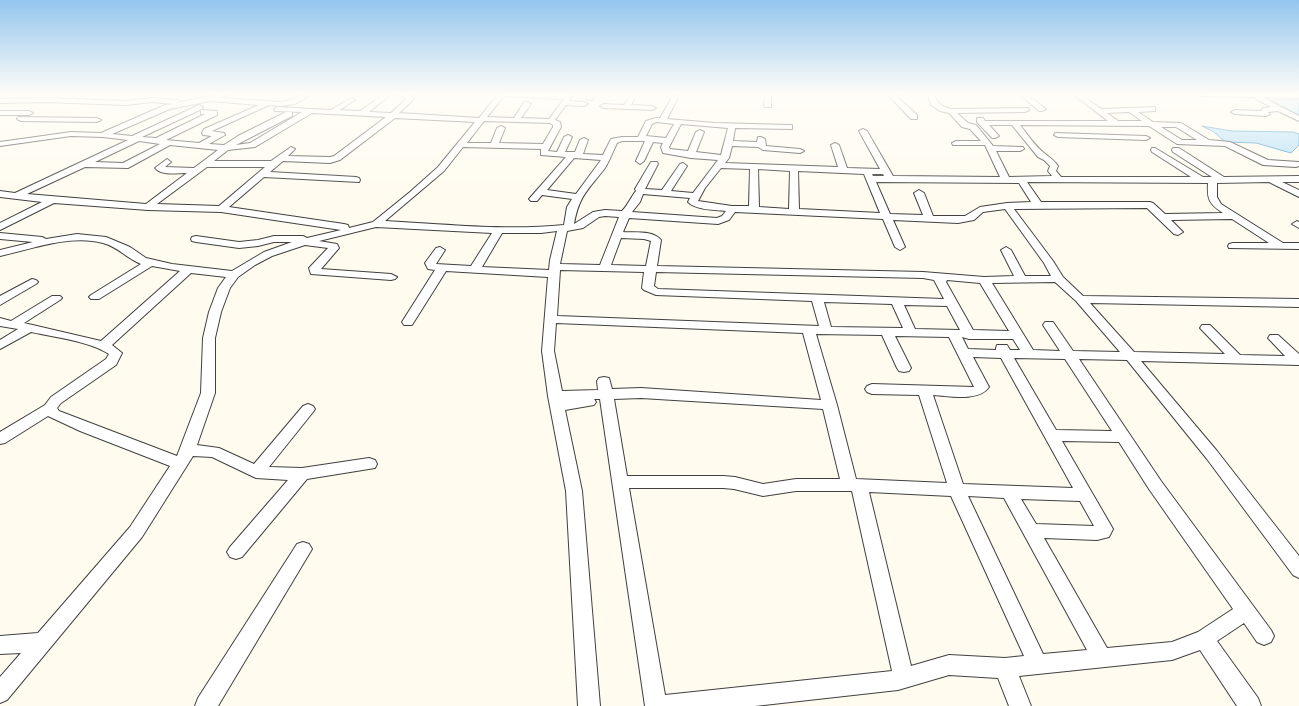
<!DOCTYPE html>
<style>
body{margin:0}
canvas{display:block;background:#fffbef}
</style>
<canvas width="1299" height="706"></canvas>
<script>
const g = document.querySelector('canvas').getContext('2d');
g.lineJoin = 'round';
function fill(path, color) { g.fillStyle = color; g.fill(path, 'evenodd'); }
function trace(path, color, width, dash) { g.strokeStyle = color; g.lineWidth = width; g.lineCap = dash ? 'butt' : 'round'; g.setLineDash(dash || []); g.stroke(path); }
const water = new Path2D(`
 M1270 100H1299V115Z
 M1202 126 1232 131 1293 132 1299 134V145L1291 153 1256 143 1225 142 1214 132Z`);
fill(water, '#b4dff6');
trace(water, '#3b97cd', 1);
const minor = new Path2D(`
 M220 94H229L221 98 281 102C292 100 301 94 312 94L295 104 281 106 269 105 212 131 224 133 225 135 209 144 224 145 238 136 286 112H292V116L236 145 250 143 302 112 275 111 274 109 278 107 331 110 351 98 355 100 353 101 340 110 360 111 384 94H391L369 112 391 113 406 99 396 94C403 94 409 93 414 99L399 113 479 118 498 94H574L569 101 584 102 588 104 584 106 566 105 555 120 560 122 561 127 548 151 557 152 564 137 568 135 572 137 565 152H575L580 140 584 138 588 140 583 154 603 155 611 139 622 137H638L646 121 656 118H660L674 94H680L667 119 715 123 789 125H792V129L735 128 733 141 757 142 758 137H761L765 139 766 146 800 149 804 151 800 153 763 150 758 147 732 146 729 158 725 163 838 167 831 145 835 143 839 145 847 168 880 169 859 131 863 129 867 131 893 176 1000 177 985 145H953L952 143 956 141H981L970 129 962 127 949 113 940 111 931 105 928 94H934C937 103 942 107 951 109L1028 108 1029 110 1025 112 957 113 968 123 976 125 993 146 1023 147 1024 149 1020 151H996L1009 177 1052 176 1048 171 1050 166 1044 160 1038 157 1012 125H989L999 136 995 138H992L977 122V118H983L985 121H1108L1073 94H1080L1101 109 1155 107V111L1138 112 1153 122 1181 123 1209 140 1230 142 1268 160 1299 162V166L1296 167 1263 165 1225 146 1177 144 1149 126 1020 125C1027 134 1035 146 1044 153 1049 157 1054 160 1058 166L1056 171 1061 177H1191L1152 152 1151 150 1152 148H1155L1203 177H1212L1173 152 1172 150 1173 148H1179L1224 177 1299 176V182H1282L1299 190V197L1269 182 1217 183V197L1221 204 1283 243H1299V249L1229 248 1228 246 1229 244 1233 243H1269L1232 219 1171 220 1183 232 1178 235 1174 234 1147 208 1014 209 1053 261 1063 277 1083 296 1299 299V307L1090 303 1134 352 1225 354 1200 328 1202 325H1210L1240 355 1285 356 1268 338 1270 335H1278L1299 354V365L1141 361 1217 451 1299 556V578L1293 575 1207 459 1127 360 1079 359 1161 481 1271 630 1274 636 1271 642 1264 645 1257 642 1244 623 1217 641 1258 698 1261 706H1237L1200 650 1172 660 1019 676 1031 706H1009L998 678 949 675 898 690 755 706H645L600 399H594L596 402 594 405 565 410 582 491 600 706H578L566 491 548 396 542 351 548 277 446 271 412 325H404L402 322 435 270 428 269 425 263 436 248 440 247 445 250 436 264 471 266 492 233 376 227 319 241 337 244 339 248 321 269 391 274 397 277 395 279 391 280 311 274 309 268 328 248 305 245 272 256 255 265 238 277 230 288 221 312 215 338V393L197 445 219 448 254 464 303 406 308 404 313 406 315 409 313 412 269 467 302 468 369 458 375 460 377 464 375 468 307 479 242 557 236 559 230 557 227 552 230 547 288 480 256 478 212 457 193 456 142 537 7 700 0 703V677L21 653 0 654V636L38 633 130 527 170 466 80 431 48 416 5 443 0 444V432L45 405 51 397 106 359 109 354C89 341 54 337 31 332L0 349V340L18 329 0 326V318L11 321 52 296H60L62 298 60 300 24 323 101 341 180 271 152 266 99 299H91L89 297 91 295 141 264C128 259 118 247 103 243 70 234 32 249 0 256V250L33 242 0 239V233L42 237 46 239 77 234 106 237 130 247 146 258 172 264 232 271 264 252 292 242H274L258 246 239 248 196 242 192 241 191 239 192 237 196 236 239 242 258 240 274 236H303L307 238 341 230 221 212 148 210 54 203 0 230V223L42 202 0 197V191L15 193 128 140 103 137 71 136 0 146V142L71 132 101 133 165 105 174 104 152 102 126 105 46 102 0 103V99L46 98 126 101 152 98 178 100 181 102ZM504 96 564 99 549 119 521 118 531 104 527 102H524L514 118 487 117ZM210 101 259 105 204 129 202 133 203 135 212 136 199 143 166 140 217 115V111L201 110V114H205L156 138 142 137 202 109 203 107 199 105 132 136 112 134 170 109ZM1129 112 1142 121H1118L1107 113ZM312 113 386 117 334 156 330 157 288 156 295 149 291 147 271 161H214L228 150 255 147ZM395 118 475 122 438 167 410 192 373 222 349 228 348 225 344 224 229 207 264 177 359 182 360 180 359 178 356 177 270 172 283 161 330 163 340 160ZM484 121 550 123 553 125V127L543 144 499 143 505 128 501 126 497 128 491 143H467ZM657 122 674 124 666 138 646 136 652 124ZM681 124 728 128 721 155 696 152 704 132 700 130 696 132 688 151 670 149 669 147ZM1161 127H1176L1197 140H1182ZM139 141 160 144 123 163 95 162ZM622 141H645L636 161 640 164 644 161 653 142 663 143 661 147 663 153 691 158 718 160 693 193 671 191 687 166 683 163 680 164 662 190 645 189 658 164 657 162H651L635 189 636 191C631 197 628 205 622 211L605 210 593 212 574 224C579 195 589 189 605 168 610 160 613 151 617 143ZM170 145 218 150 194 168 165 167 171 162 167 159 155 168C162 176 177 173 187 173L146 204 27 194 85 167 128 168ZM463 147 541 149V155L566 157 529 199 531 201H537L542 195 572 199 567 207 564 225C505 231 444 224 385 221L444 171ZM574 158 601 160 576 194 547 190ZM207 167H265L219 206 157 204ZM721 168 750 169 749 206H732L698 201 705 188ZM758 169 790 171 789 209 759 207ZM798 171 864 174 880 213 799 209ZM872 174H883L884 176H873ZM876 182 1019 183 1031 202 1007 203 980 207 965 216H933L924 193 919 190 914 193 923 215 890 214ZM1027 182 1208 183C1207 199 1209 204 1223 213L1165 214 1153 203 1150 202H1041ZM643 194 690 198 688 202C696 210 715 210 726 211L722 216 717 218 632 212 640 202ZM1005 209 1044 263 1051 276H1025L1011 250 1006 247 1001 250 1014 276 984 277 923 272 657 266 661 240C653 230 635 233 623 232L629 218 718 224 729 220 735 212 883 219 895 247 900 250 905 247 893 220 958 223 974 220 983 212ZM605 216 619 217 600 265 560 264 567 231 583 228 599 217ZM557 231 550 260 549 270 482 267 502 233H541ZM621 238 644 239 651 241 646 266 611 265ZM560 270 644 272 642 288 644 290 656 295 812 301 819 326 557 316ZM656 272 923 278 934 280 944 299 658 289 654 286ZM191 273 226 277 218 288 209 312 203 338 201 393 177 456 59 411 57 408 61 403 116 365 122 353 112 345ZM947 280 980 283 1009 331 973 330 946 282ZM1055 282 1076 301 1120 352 1073 351 1053 322H1045L1043 325 1060 351 1033 350 992 283ZM824 302 892 304 903 328 831 327ZM904 305 947 306 960 330 915 329ZM556 323 803 333 821 400 641 388 612 389 609 378 604 377 599 378 597 381 598 390 562 391 554 351ZM816 334 882 335 897 368 899 371 904 372 909 371 911 368 895 336 949 337 974 387 872 384 867 386 865 389 867 392 872 394 919 395 947 483 856 479 837 405ZM962 337 969 339H1013L1020 350H1010L1007 345H997L996 348V350L968 349ZM973 357 1001 358 1073 488 963 484 933 395C949 396 979 402 989 387ZM1014 358 1065 359 1112 431 1056 430ZM641 398 823 409 840 479H796L763 484 735 477 723 476H627L614 399ZM1062 441 1119 442 1149 489 1233 609 1198 632 1172 642 1107 648 1044 538 1097 540 1109 537 1113 529ZM629 488H723L734 489 763 496 796 491H852L892 671 665 695ZM869 492 951 496 1024 656 1005 658 949 655 911 666ZM968 496 1004 498 1087 650 1043 654ZM1021 499 1080 501 1094 526 1036 524Z
 M589 94H595L592 100 586 99Z
 M631 94H637L631 105 652 106 656 108 652 110 604 108 600 106 604 104 624 105Z
 M765 94H771V107H765L764 105Z
 M887 94H894L917 115V119H911Z
 M1019 94H1026L1046 109 1042 111H1039Z
 M1199 94H1299V98L1262 97 1299 116V121L1278 111 1268 112 1270 114 1266 116 1235 114 1231 112 1235 110 1261 111 1263 108 1271 107 1256 99 1255 97 1202 96Z
 M0 111H29L33 113 29 115H0Z
 M18 117 97 118 101 120 97 122 21 121 17 119Z
 M1055 133 1146 136 1150 138 1146 140 1058 137 1054 135Z
 M1297 221 1299 222V228L1292 224Z
 M32 279 36 280 38 282 36 284 0 305V296Z
 M303 542 309 544 312 549 309 554 218 706H195L198 698 297 544Z`);
trace(minor, '#414141', 2);
fill(minor, '#fff');
const sky = g.createLinearGradient(0, 0, 0, 193);
sky.addColorStop(0, '#93c5ee');
sky.addColorStop(0.49, '#fffdf8');
sky.addColorStop(1, '#fffdf800');
g.fillStyle = sky;
g.fillRect(0, 0, 1299, 193);
</script>
